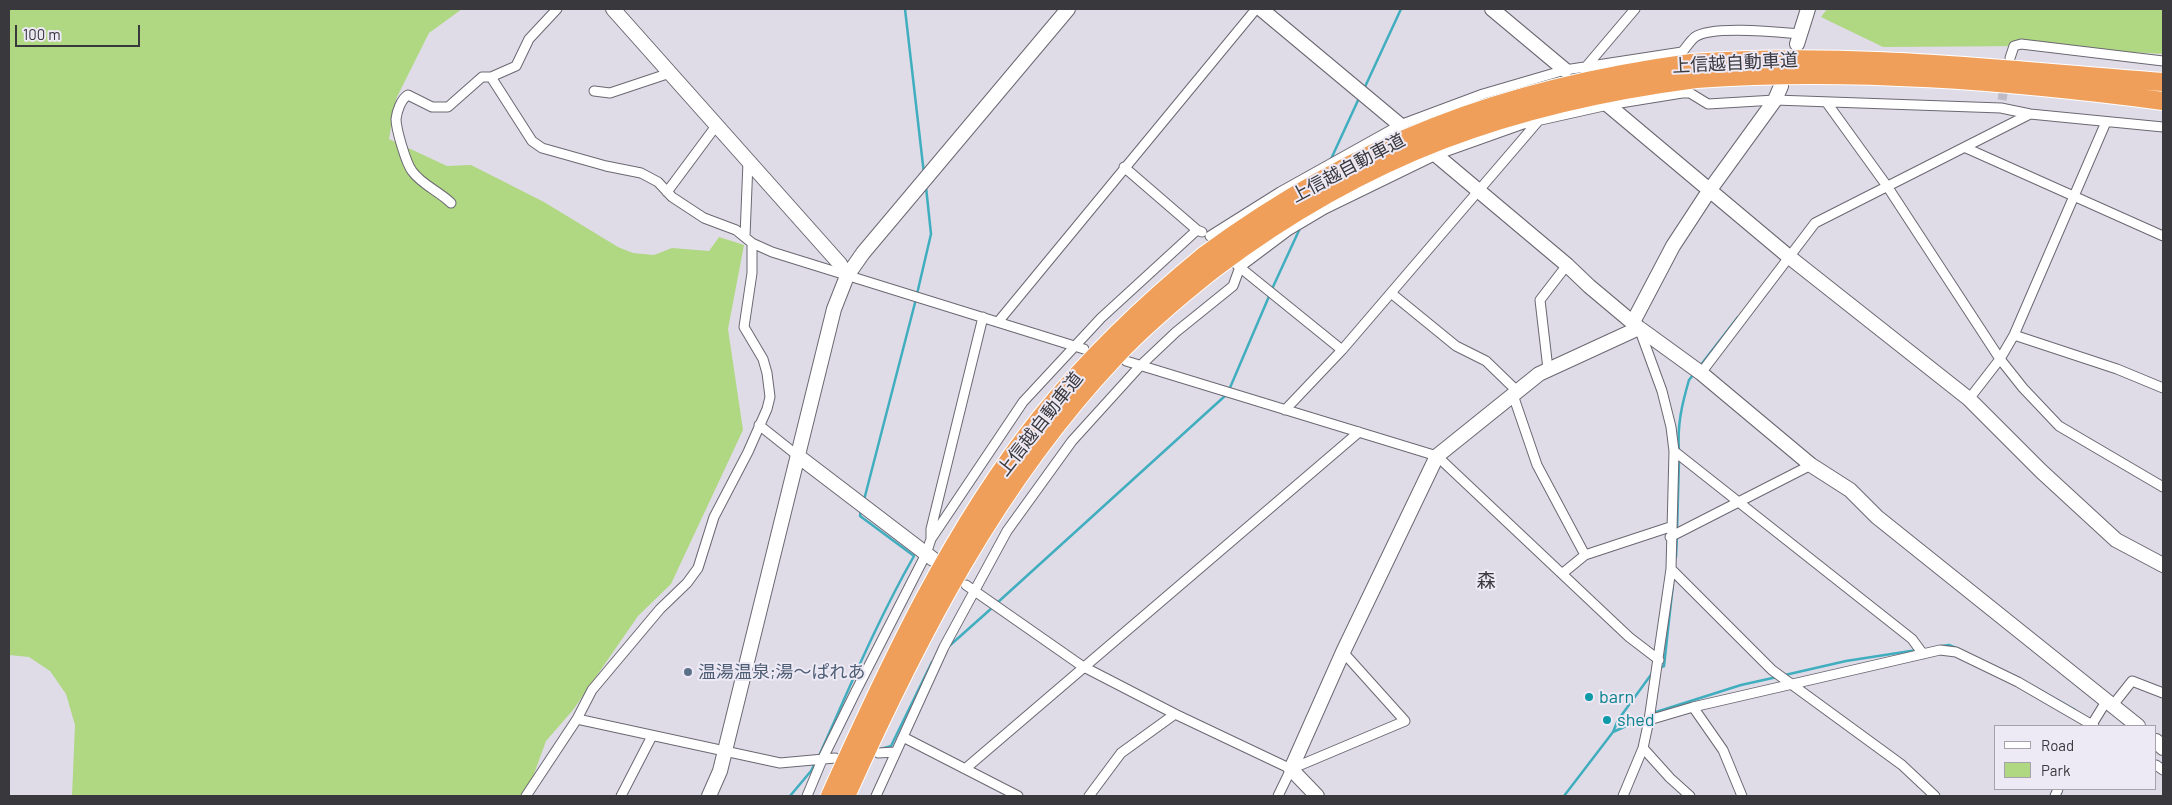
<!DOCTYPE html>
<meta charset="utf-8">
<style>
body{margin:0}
#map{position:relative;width:2172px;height:805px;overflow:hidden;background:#dfdce8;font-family:Barlow,sans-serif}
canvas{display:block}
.frame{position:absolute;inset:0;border:10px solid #39383c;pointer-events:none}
.legend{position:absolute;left:1994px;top:725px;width:162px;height:65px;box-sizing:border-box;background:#ede9f5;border:1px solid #a5a2ab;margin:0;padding:6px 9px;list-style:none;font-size:15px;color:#39383c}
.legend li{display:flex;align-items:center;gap:10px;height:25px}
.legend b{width:25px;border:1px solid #a5a2ab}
.scale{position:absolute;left:15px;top:25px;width:125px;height:22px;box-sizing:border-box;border:2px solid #39383c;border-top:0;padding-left:6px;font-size:15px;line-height:18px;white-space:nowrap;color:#39383c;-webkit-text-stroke:4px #ede9f5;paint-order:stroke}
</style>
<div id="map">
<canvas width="2172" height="805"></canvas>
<div class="frame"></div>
<ul class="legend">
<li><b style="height:6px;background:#fff"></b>Road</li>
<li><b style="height:14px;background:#b0d782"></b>Park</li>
</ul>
<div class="scale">100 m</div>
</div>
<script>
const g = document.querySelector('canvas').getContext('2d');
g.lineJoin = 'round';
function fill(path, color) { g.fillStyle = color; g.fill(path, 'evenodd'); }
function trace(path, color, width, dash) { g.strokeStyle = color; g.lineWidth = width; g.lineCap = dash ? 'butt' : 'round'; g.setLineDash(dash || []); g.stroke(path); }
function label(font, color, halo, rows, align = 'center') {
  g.font = font + ' Barlow,"Noto Sans JP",sans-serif'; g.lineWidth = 4; g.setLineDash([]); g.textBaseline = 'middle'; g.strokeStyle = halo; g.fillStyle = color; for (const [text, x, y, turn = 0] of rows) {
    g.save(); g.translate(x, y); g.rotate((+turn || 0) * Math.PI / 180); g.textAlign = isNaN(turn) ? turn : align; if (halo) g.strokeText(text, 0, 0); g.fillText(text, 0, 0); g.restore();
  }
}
fill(new Path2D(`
 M9 9H462L429 33 396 99 389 139 447 166 471 165 544 202 618 247 633 253 654 255 672 248 709 251 719 237 744 245 728 329 743 430 671 584 638 616 573 710 546 741 526 796H72L75 725 66 694 50 671 29 657 9 655Z
 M1827 9H2163V54L2033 46 1883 47 1821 17Z`), '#b0d782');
trace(new Path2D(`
 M905 9 924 174
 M1364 89 1401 9
 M1331 159 1360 96
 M1272 289 1301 226
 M917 294 931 234 926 187
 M1700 366 1738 317
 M1229 390 1270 294
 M1679 451C1677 425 1682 404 1689 380L1693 375
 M864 500 916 299
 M1677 532 1679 461
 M1676 557 1677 537
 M997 603 1226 395
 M1942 646 1949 645 1956 648
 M947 648 993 607
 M1659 668 1664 666 1673 584
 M1785 675 1846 661 1917 650
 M2033 686 2075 710
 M1656 712 1741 685 1777 677
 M1613 732 1618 720 1653 672
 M881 749 891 746 932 662
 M819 756C849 689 877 621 914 556L860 516 861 510
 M790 796 811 771 816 761
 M1564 796 1613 732 1646 717`), '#40aebe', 2.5);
trace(new Path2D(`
 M2002 100 2005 83`), '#bebbc6', 9, [9, 4.5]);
const street = new Path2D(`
 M557 9 529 39 516 66 491 77 532 141 542 148 606 166 641 173 658 182 672 197 704 218 736 230 752 243 772 252 1084 349
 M2010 58 2014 46 2021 44 2163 61
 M1585 68 1635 9
 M594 91 610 93 670 73
 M1827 103 1887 186 2000 359 2023 388 2059 426 2163 487
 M1966 148 2163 236
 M1124 167 1197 230 1202 232
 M667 192 716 126
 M451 203C439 191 422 185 412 171 406 163 396 129 396 119 397 111 401 99 408 95L432 107H448L482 77H491
 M745 236 748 162
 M1210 236 1280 192 1400 125 1483 94 1565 70 1682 52C1686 48 1690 41 1695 37 1712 25 1777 32 1799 34
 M1237 265 1342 350
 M1391 293 1456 346 1486 361 1517 391
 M998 322 1256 9
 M2014 335 2117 369 2163 388
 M1126 361 1437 456 1629 637 1659 660
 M1548 369 1540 300 1567 265
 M1701 373 1815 223 2030 114
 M1513 395 1537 465 1585 555
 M1969 399 2000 359 2014 335 2106 122
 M1285 410 1342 350 1540 119
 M759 425 798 456
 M1674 451 1912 639 1923 654
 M1670 537 1811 465
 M931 539 1023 402 1101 318 1197 230
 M1671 569 1772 670 1902 765 1935 796
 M1563 573 1585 555 1670 527
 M966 585 1082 666 1175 714 1291 769
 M2113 705 2132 681 2163 693
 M1693 707 1940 650 1956 652 2018 682 2094 726
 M577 719 780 763 835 758
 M1649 720 1693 707 1723 750 1742 796
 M2091 726 2107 700
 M903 737 1018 796
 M1643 748 1670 778 1690 796
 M878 753 896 752
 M2156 765 2163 770
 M965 769 1359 432
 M526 796 577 719 592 690 660 609 687 583 698 568 714 517 748 452 767 409 770 397 767 373 763 359 744 327 752 273V243
 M621 796 652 736
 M807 796 822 760 856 691 926 554 931 539V529L983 317
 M876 796 944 647 1007 531 1072 441 1140 366 1176 332 1233 286 1240 267 1288 231 1325 209 1436 155 1523 124 1608 105 1682 93H1690L1708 104 1775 100 2001 108 2030 114 2163 127
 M1089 796 1121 753 1175 714
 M1278 796 1291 769 1405 721 1343 652
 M1623 796 1643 748 1649 720 1671 569 1674 451 1671 427 1662 391 1639 328
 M2055 796 2058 789`);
const secondary = new Path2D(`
 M613 9 840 264 847 276
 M1261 9 1400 125
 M1492 9 1565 70
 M1797 44 1808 9
 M1608 105 1788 256 1969 399 2041 471 2116 540 2163 565
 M1436 155 1567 265 1589 286 1639 328 1701 373 1811 465 1850 490 1877 517 2138 726
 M1633 322 1673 246 1709 191 1775 100 1781 86
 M798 456 933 559
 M2156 741 2163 748
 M709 796 720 771 834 309 847 276 863 253 1068 9
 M1317 796 1291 769 1343 652 1437 456 1539 374 1639 328`);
const highway = new Path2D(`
 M1691 63C1848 51 2006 70 2163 82
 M1696 79C1850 68 2009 81 2163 101
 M830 796C889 665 951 530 1041 417 1090 357 1145 304 1205 255
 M846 796C917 638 996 483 1116 356 1146 324 1181 295 1215 268`);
trace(street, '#6b6872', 11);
trace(secondary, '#6b6872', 16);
trace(highway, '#fff', 20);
trace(street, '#fff', 9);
trace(secondary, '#fff', 14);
trace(highway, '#f09f5a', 18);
const highwayBridge = new Path2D(`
 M1205 255C1357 143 1505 88 1691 63
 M1215 268C1365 155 1510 103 1696 79`);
trace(highwayBridge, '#fff', 20, []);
trace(highwayBridge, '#f09f5a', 18);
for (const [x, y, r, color] of [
 [688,672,5,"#5c6f8a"],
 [1589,697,5,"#0f9aa8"],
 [1607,720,5,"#0f9aa8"]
]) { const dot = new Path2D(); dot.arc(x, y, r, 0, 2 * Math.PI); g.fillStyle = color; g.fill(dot); trace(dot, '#ede9f5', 2); }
label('18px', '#39383c', '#ede9f5', [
 ["上信越自動車道",1735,63,-3],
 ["上信越自動車道",1348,168,-28],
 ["上信越自動車道",1040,424,-52]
]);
label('18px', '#4e5e75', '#ede9f5', [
 ["温湯温泉;湯〜ぱれあ",698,672]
], 'left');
label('18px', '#0d838f', '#ede9f5', [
 ["barn",1599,697],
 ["shed",1617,720]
], 'left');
label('19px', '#39383c', '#ede9f5', [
 ["森",1486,581]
]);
</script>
